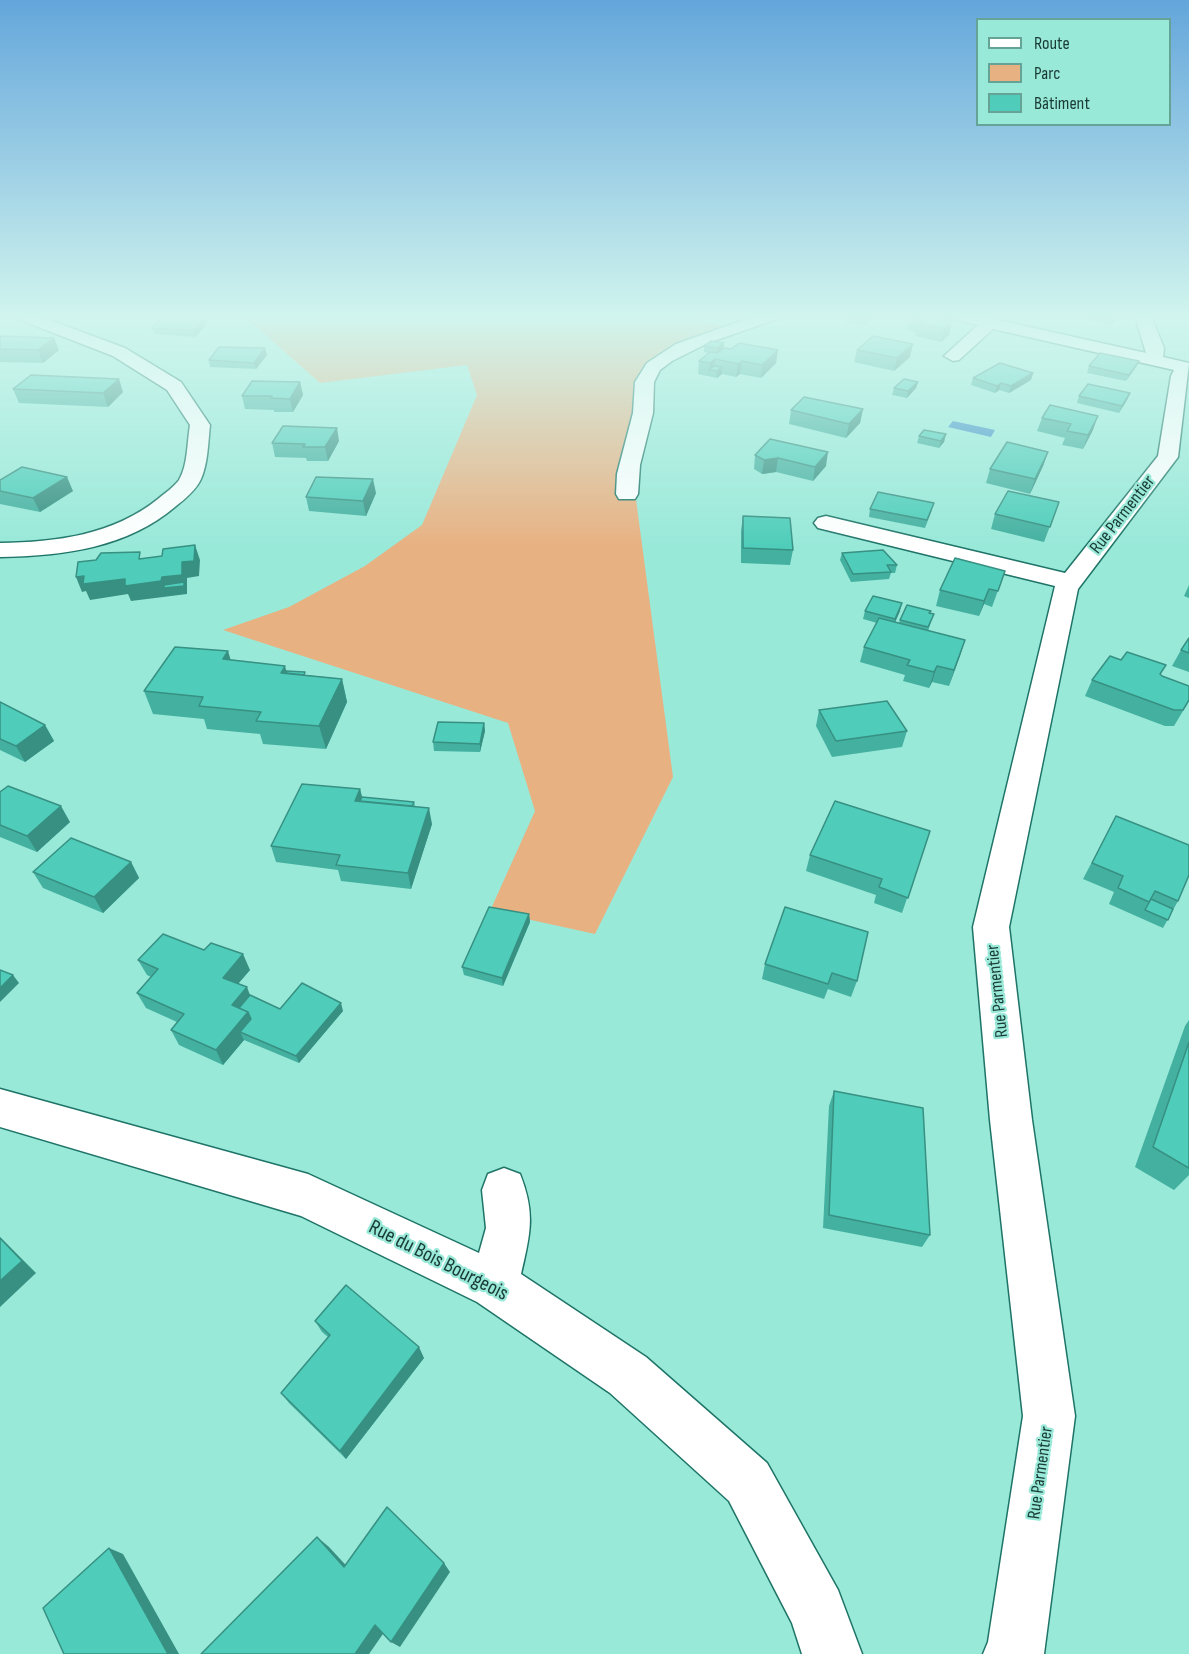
<!DOCTYPE html>
<meta charset="utf-8">
<style>
body{margin:0}
#map{position:relative;width:1189px;height:1654px;overflow:hidden;background:#99e9d9;font-family:"Sofia Sans Condensed",sans-serif}
canvas{display:block}
.legend{position:absolute;left:976px;top:18px;width:195px;height:108px;box-sizing:border-box;background:#99e9d9;border:2px solid #66a397;margin:0;padding:8px 10px;list-style:none;font-size:18px;color:#193b35}
.legend li{display:flex;align-items:center;gap:12px;height:30px}
.legend b{width:30px;border:2px solid #66a397}
</style>
<div id="map">
<canvas width="1189" height="1654"></canvas>
<ul class="legend">
<li><b style="height:8px;background:#fff"></b>Route</li>
<li><b style="height:16px;background:#e8b182"></b>Parc</li>
<li><b style="height:16px;background:#4fcdba"></b>Bâtiment</li>
</ul>
</div>
<script>
const g = document.querySelector('canvas').getContext('2d');
g.lineJoin = 'round';
function fill(path, color) { g.fillStyle = color; g.fill(path, 'evenodd'); }
function trace(path, color, width, dash) { g.strokeStyle = color; g.lineWidth = width; g.lineCap = dash ? 'butt' : 'round'; g.setLineDash(dash || []); g.stroke(path); }
function label(font, color, halo, rows, align = 'center') {
  g.font = font + ' "Sofia Sans Condensed",sans-serif'; g.lineWidth = 4.5; g.setLineDash([]); g.textBaseline = 'middle'; g.strokeStyle = halo; g.fillStyle = color; for (const [text, x, y, turn = 0] of rows) {
    g.save(); g.translate(x, y); g.rotate((+turn || 0) * Math.PI / 180); g.textAlign = isNaN(turn) ? turn : align; if (halo) g.strokeText(text, 0, 0); g.fillText(text, 0, 0); g.restore();
  }
}
fill(new Path2D(`
 M237 316H681L726 327 674 348 642 367 633 477 673 777 595 934 490 911 535 811 508 723 223 630 289 607 365 566 422 525 477 395 467 365 320 383 251 322Z`), '#e8b182');
fill(new Path2D(`
 M953 421 995 430 991 437 948 427Z`), '#3e91c8');
const minor = new Path2D(`
 M16 316H39L125 348 181 382 210 425C208 443 208 463 201 479 196 490 185 499 176 506 127 548 63 556 0 557V543C57 542 113 535 158 499 165 493 174 487 179 480 188 465 187 442 190 425L167 390 113 356 18 319Z
 M755 316H779L777 319 708 343 672 361 660 370 654 382 653 413 640 465 638 494 635 499H619L616 494 617 474 633 413 635 382 647 363 676 344Z
 M950 316H980L1146 353 1135 316H1151L1164 348 1163 357 1189 363 1178 457 1078 589 1009 927 1032 1120 1075 1416 1044 1654H983L988 1642 1023 1416 990 1120 973 927 1055 586 818 528 814 523 818 518 826 516 1065 573 1158 456 1171 376 1174 370 993 329 959 360 953 361 944 356 978 325 952 319Z
 M0 1089 308 1174 479 1253 486 1228 482 1190 488 1174 504 1168 520 1174C536 1214 530 1235 521 1274L646 1357 767 1463 838 1590 862 1654H802L792 1623 729 1501 610 1393 477 1302 301 1216 0 1127Z`);
trace(minor, '#1e7467', 3);
fill(minor, '#fff');
fill(new Path2D(`
 M818 316H871L867 325 845 323 846 319Z
 M953 316 949 335 941 342 915 336 916 332 907 330 910 318Z
 M1069 316H1119L1111 325Z
 M205 317 207 323 196 337 154 334 152 328Z
 M0 336 54 338 59 350 43 363 0 362Z
 M704 346 731 349 778 350 776 363 761 378 740 374 736 377 722 374 717 378 698 374 699 361 709 353 704 352Z
 M857 350 910 357 894 371 854 362Z
 M267 355 256 369 210 367 209 360Z
 M1139 361 1136 367 1126 381 1087 373 1089 366Z
 M1033 373 1031 380 1009 393 999 390 995 393 971 385 973 378Z
 M300 382 303 395 293 412H274V410L245 409 242 396Z
 M918 382 916 388 907 398 892 395 894 388Z
 M13 389 123 392 108 407 19 403Z
 M1130 393 1127 400 1119 413 1077 403 1079 396Z
 M863 409 860 423 846 438 789 424 791 410Z
 M1042 418 1093 430 1083 449 1062 445 1065 438 1037 431Z
 M946 434 944 442 939 448 917 443 919 436Z
 M770 439 826 466 813 481 776 472 762 474 754 469 755 455Z
 M339 441 328 461H307L306 458 275 457 272 443Z
 M1048 452 1043 466 1030 494 986 483 990 469Z
 M0 480 73 491 40 512 0 504Z
 M376 493 366 516 309 511 306 497Z
 M1059 502 1044 542 991 529 995 514Z
 M870 509 932 510 925 528 869 517Z
 M743 516 793 550 790 565 741 563V531Z
 M842 553 897 565 895 573H891L889 579 851 582 840 560Z
 M1005 571 992 607 984 604 979 616 936 606 940 590Z
 M1189 585V598L1184 596Z
 M865 611H900L895 622 899 623 900 620 931 611 930 613 934 614 928 631 965 640 949 686 932 682 929 688 903 681 905 675 860 662 864 647 877 623 863 619Z
 M1189 638V672L1172 666 1181 650Z
 M231 660 306 675 342 679 347 702 326 749 263 744 260 734 207 729 204 719 153 714 144 691Z
 M1161 675 1189 701 1174 726H1165L1085 696 1092 680Z
 M0 702 45 725 54 741 25 762 0 750Z
 M819 710 907 731 902 747 832 757 816 726Z
 M484 723 485 731 480 752 434 751 433 742Z
 M360 789 362 797 414 802 415 806 432 824 411 889 341 881 338 870 276 862 271 846Z
 M0 792 70 822 37 852 0 837Z
 M1116 816 1178 901 1163 928 1109 904 1114 892 1083 879Z
 M930 831 902 913 874 903 876 895 806 871 810 855Z
 M131 862 139 878 103 913 43 888 33 872Z
 M785 907 857 981 851 997 828 989 824 999 762 979 765 964Z
 M529 914 530 922 503 986 464 975 462 967Z
 M138 960 250 970 238 984 250 995 280 1009 343 1011 299 1063 244 1040 223 1065 179 1045 171 1030 177 1022 146 1008 137 993 151 977 147 975Z
 M1189 1020V1175L1174 1190 1135 1167 1185 1026Z
 M834 1091 930 1235 922 1247 823 1228 829 1106Z
 M315 1321 424 1358 346 1459 289 1403 281 1393 328 1337 322 1332Z`), '#44b0a0');
fill(new Path2D(`
 M950 316H953L949 335 941 342 944 329 945 321Z
 M1115 316H1119L1111 325Z
 M205 317 207 323 196 337 194 330Z
 M54 338 59 350 43 363 38 350Z
 M724 343 723 350 717 355V348Z
 M913 344 910 357 894 371 897 358Z
 M265 348 267 355 256 369 254 363Z
 M778 350 776 363 761 378 762 365Z
 M715 359 714 371 709 370V376L710 363Z
 M742 361 740 374 736 377 738 364Z
 M1139 361 1136 367 1126 381 1129 375Z
 M722 367V374L717 378V371Z
 M1033 373 1031 380 1009 393 1011 386Z
 M119 379 123 392 108 407 103 393Z
 M300 382 303 395 293 412 290 399Z
 M918 382 916 388 907 398 908 391Z
 M1001 383 999 390 995 393 997 386Z
 M1130 393 1127 400 1119 413 1122 406Z
 M863 409 860 423 846 438 849 424Z
 M1098 416 1093 430 1083 449 1088 435Z
 M337 428 339 441 328 461 325 447Z
 M946 434 944 442 939 448 941 441Z
 M828 452 826 466 813 481 815 467Z
 M1048 452 1043 466 1030 494 1035 479Z
 M778 458 776 472 762 474 764 460Z
 M67 477 73 491 40 512 33 498Z
 M373 479 376 493 366 516 363 501Z
 M195 545 200 560 199 576 187 578V594L131 601 128 594 90 600 86 591 82 592 76 577 84 576 125 579 162 577 182 562Z
 M989 589 984 604 979 616 984 601Z
 M902 603 900 611 893 627 895 619Z
 M965 640 960 656 949 686 954 670Z
 M228 651 235 674 223 659Z
 M285 666 291 688 281 673Z
 M937 666 932 682 929 688 934 672Z
 M342 679 347 702 326 749 319 726Z
 M484 723 485 731 480 752V744Z
 M45 725 54 741 25 762 16 746Z
 M360 789 364 805 355 801Z
 M61 806 70 822 37 852 27 836Z
 M429 808 432 824 411 889 408 873Z
 M131 862 139 878 103 913 94 897Z
 M529 914 530 922 503 986 502 978Z
 M243 954 250 970 230 993 223 978Z
 M13 975 19 983 0 1002V988Z
 M247 987 253 1003 243 1015 232 1005Z
 M341 1003 343 1011 299 1063 296 1056Z
 M248 1012 255 1027 240 1032 244 1040 223 1065 216 1050Z
 M0 1237 36 1273 0 1307Z
 M419 1347 424 1358 346 1459 340 1451Z
 M317 1537 329 1547 355 1575 344 1567Z
 M109 1548 123 1554 179 1654H168Z
 M444 1563 450 1572 400 1647 391 1642Z
 M375 1625 385 1631 369 1654H355Z`), '#379082');
const building = new Path2D(`
 M913 316H950L945 321 952 323 944 329 918 324 922 321 910 318Z
 M162 317H205L194 330 152 328Z
 M0 336 54 338 38 350 0 349Z
 M873 336 913 344 897 358 857 350Z
 M711 341 724 343 717 348 704 346Z
 M739 343 778 350 762 365 742 361 738 364 715 359 710 363 699 361 710 352 717 353 724 348 731 349Z
 M219 347 265 348 254 363 209 360Z
 M1100 353 1139 361 1129 375 1089 366Z
 M1000 363 1033 373 1011 386 1001 383 997 386 973 378Z
 M714 366 722 367 717 371 709 370Z
 M31 375 119 379 103 393 13 389Z
 M904 379 918 382 908 391 894 388Z
 M252 381 300 382 290 399 271 398 272 396H242Z
 M1088 384 1130 393 1122 406 1079 396Z
 M804 397 863 409 849 424 791 410Z
 M1050 405 1098 416 1088 435 1067 431 1071 424 1042 418Z
 M283 426 337 428 325 447H303L305 444 272 443Z
 M924 430 946 434 941 441 919 436Z
 M770 439 828 452 815 467 778 458 764 460 755 455Z
 M1007 442 1048 452 1035 479 990 469Z
 M22 467 67 477 33 498 0 491V480Z
 M316 477 373 479 363 501 306 497Z
 M1008 491 1059 502 1050 527 995 514Z
 M878 492 934 503 927 520 870 509Z
 M743 516 790 518 793 550 743 548Z
 M195 545 194 561 182 562V575L162 577 161 581 125 586V579L83 584 84 576 76 577 78 562 96 560 101 553 140 552 139 559 162 556 163 549Z
 M883 550 897 565H887L891 572 853 574 842 553Z
 M955 558 1005 571 998 591 989 589 984 601 940 590Z
 M184 582V586L164 588V585Z
 M873 596 902 603 895 619 865 611Z
 M907 605 931 611 929 613 934 614 928 627 900 620Z
 M879 618 965 640 954 670 937 666 934 672 907 665 910 660 864 647Z
 M1189 638V653L1181 650Z
 M175 647 228 651 223 659 285 666 281 673 342 679 319 726 256 721 261 712 199 706 203 697 144 691Z
 M1127 652 1166 665 1160 674 1162 676 1189 686V700L1183 710H1174L1092 680 1110 656 1121 660Z
 M286 671 305 672 304 675 287 673Z
 M887 701 907 731 836 741 819 710Z
 M0 702 45 725 16 746 0 739Z
 M438 722 484 723 480 744 433 742Z
 M302 784 360 789 355 801 429 808 408 873 336 865 340 855 271 846Z
 M8 786 61 806 27 836 0 825V792Z
 M362 797 414 802 412 806 360 801Z
 M835 801 930 831 908 898 879 887 882 879 810 855Z
 M1116 816 1189 845V875L1178 901 1155 891 1149 902 1118 888 1123 876 1092 863Z
 M71 838 131 862 94 897 33 872Z
 M1151 899 1173 909 1168 920 1145 910Z
 M489 907 529 914 502 978 462 967Z
 M785 907 868 932 857 981 832 973 828 984 765 964Z
 M163 934 204 950 211 943 243 954 223 978 247 987 232 1005 248 1012 216 1050 171 1030 184 1014 137 993 158 969 138 960Z
 M0 970 13 975 0 988Z
 M302 983 341 1003 296 1056 240 1032 251 1019 248 1012 239 1008 250 995 280 1009Z
 M1189 1042V1168L1153 1147Z
 M834 1091 923 1108 930 1235 829 1215Z
 M0 1238 22 1261 0 1281Z
 M346 1285 419 1347 340 1451 281 1393 330 1335 315 1321Z
 M387 1507 444 1563 391 1642 375 1625 355 1654H201L317 1537 344 1567Z
 M109 1548 168 1654H64L43 1608Z`);
fill(building, '#4fcdba');
trace(building, '#379082', 1.5);
const sky = g.createLinearGradient(0, 0, 0, 547);
sky.addColorStop(0, '#64a6db');
sky.addColorStop(0.58, '#d1f5ee');
sky.addColorStop(1, '#d1f5ee00');
g.fillStyle = sky;
g.fillRect(0, 0, 1189, 547);
label('18px', '#193b35', '#99e9d9', [
 ["Rue Parmentier",1123,515,-52],
 ["Rue Parmentier",998,991,-96],
 ["Rue Parmentier",1041,1473,-82]
]);
label('21px', '#193b35', '#99e9d9', [
 ["Rue du Bois Bourgeois",438,1261,27]
]);
</script>
